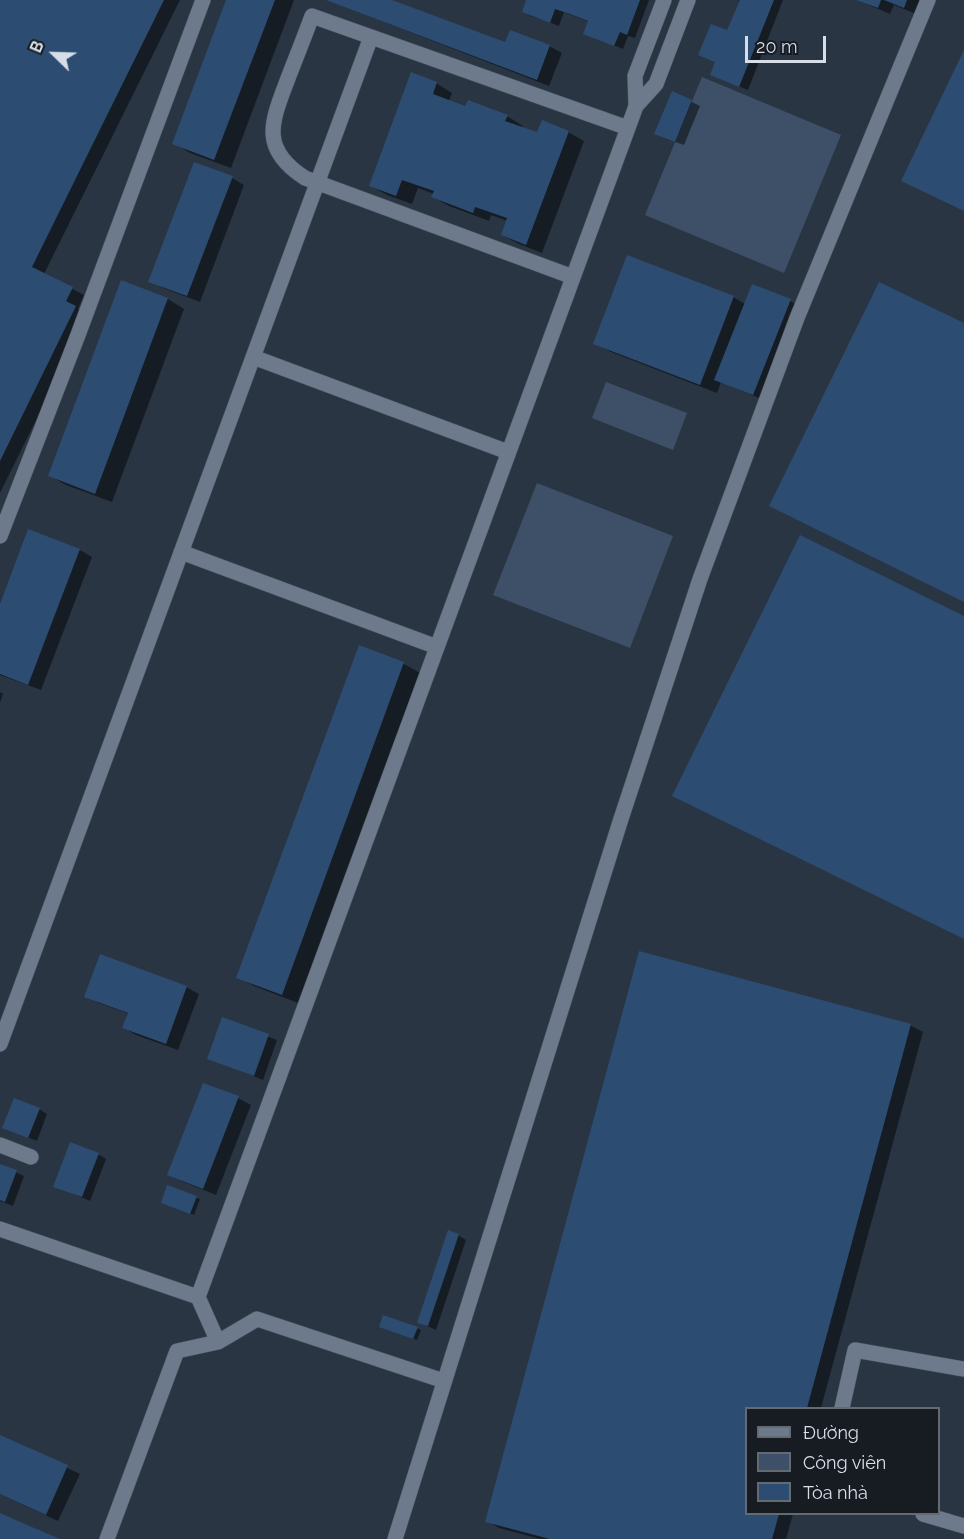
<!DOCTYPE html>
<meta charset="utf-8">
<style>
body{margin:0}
#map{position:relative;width:964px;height:1539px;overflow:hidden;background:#2a3544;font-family:Raleway,sans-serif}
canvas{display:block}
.legend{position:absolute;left:745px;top:1407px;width:195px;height:108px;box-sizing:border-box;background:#171c23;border:2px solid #646a72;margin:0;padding:8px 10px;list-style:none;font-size:18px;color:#d7dee8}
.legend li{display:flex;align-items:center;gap:12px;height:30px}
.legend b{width:30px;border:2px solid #646a72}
.north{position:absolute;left:24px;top:24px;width:60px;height:60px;-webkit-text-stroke:4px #171c23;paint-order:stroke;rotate:293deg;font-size:16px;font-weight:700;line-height:24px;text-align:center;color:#d7dee8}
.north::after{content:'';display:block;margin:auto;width:21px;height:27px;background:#d7dee8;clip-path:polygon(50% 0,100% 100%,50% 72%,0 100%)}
.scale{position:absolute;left:745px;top:36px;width:81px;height:27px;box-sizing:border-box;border:3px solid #d7dee8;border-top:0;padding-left:8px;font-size:18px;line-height:21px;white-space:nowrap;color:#d7dee8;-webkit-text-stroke:4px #171c23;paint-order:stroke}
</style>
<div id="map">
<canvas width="964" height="1539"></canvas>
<ul class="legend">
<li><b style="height:8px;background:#6d7a8b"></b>Đường</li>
<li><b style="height:16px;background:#3e5068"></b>Công viên</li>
<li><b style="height:16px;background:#2d4c72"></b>Tòa nhà</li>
</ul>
<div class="north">B</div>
<div class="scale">20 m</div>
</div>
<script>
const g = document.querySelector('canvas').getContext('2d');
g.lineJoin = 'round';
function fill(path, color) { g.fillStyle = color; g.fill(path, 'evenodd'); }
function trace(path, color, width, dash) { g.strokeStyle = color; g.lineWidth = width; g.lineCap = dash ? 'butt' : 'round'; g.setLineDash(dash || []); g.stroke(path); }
fill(new Path2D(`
 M702 77 841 135 784 273 645 215Z
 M606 382 687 413 673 450 592 418Z
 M537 483 673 536 630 648 493 595Z`), '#3e5068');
fill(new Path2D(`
 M0 0H180L44 274 84 295 78 309 88 315 0 493Z
 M227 0H294L231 168 190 153 174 143Z
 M327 0H388L506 44 549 46 562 53 549 86Z
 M527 0H649L635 38 628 36 623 49 585 34 589 22 564 12 559 26 531 16 523 11Z
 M738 0H783L748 90 720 79 716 62 741 1Z
 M857 0H922L916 14 894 5 890 14Z
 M436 83 452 93 449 101 466 107 507 116 523 126 522 128 538 134 568 132 584 141 542 253 519 244 502 235 508 221 491 215 489 221 449 206 433 197 434 194 418 188 412 204 387 195 371 186Z
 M673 93 700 106 684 145 664 138Z
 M232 178 244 185 200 302 163 288 150 281Z
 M122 282 168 299 184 309 112 502 66 485 50 476Z
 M733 297 745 304 790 301 802 308 766 401 721 382 717 393 611 352 595 343Z
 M80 550 92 557 41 690 0 675V608Z
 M360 647 404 664 420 673 298 1003 254 986 238 977Z
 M0 692 3 694 0 703Z
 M186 987 199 994 178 1050 136 1035 124 1028 129 1014 99 1003 86 996Z
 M223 1019 277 1040 263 1080 209 1058Z
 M910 1025 923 1032 821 1408H746V1514H793L786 1539H540L499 1528 487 1521Z
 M238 1098 251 1105 216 1195 181 1181 169 1174Z
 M39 1109 47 1114 37 1141 4 1128Z
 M98 1154 106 1159 90 1201 55 1186Z
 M0 1165 24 1176 13 1206 0 1201Z
 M168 1187 200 1199 194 1215 166 1204Z
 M458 1235 466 1240 436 1330 419 1322Z
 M384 1328H417L421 1330 417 1340Z
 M0 1436 80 1474 58 1521 0 1494Z`), '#0007');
fill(new Path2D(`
 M0 0H164L32 267 73 287 66 301 76 306 0 461Z
 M226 0H275L214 160 172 144Z
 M326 0H392L505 42 510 30 550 45 537 80Z
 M526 0H640L627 35 620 32 614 46 583 34 588 21 570 14 555 9 550 23 522 12Z
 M740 0H774L739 87 710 75 715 62 698 55 711 24 727 30Z
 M856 0H881L878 8Z
 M884 0H907L904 8Z
 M964 50V211L901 181Z
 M411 72 437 82 433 94 465 106 468 100 508 115 505 121 537 132 542 120 569 131 526 245 501 235 507 218 475 207 473 213 431 197 434 191 402 180 396 196 369 186Z
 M672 91 692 100 675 142 654 134Z
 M194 162 233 176 187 296 148 282Z
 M627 255 734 296 700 385 593 344Z
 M121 280 168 298 95 494 48 476Z
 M879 282 964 323V602L769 506Z
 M752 284 791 299 753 395 714 380Z
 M28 529 80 549 28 685 0 674V604Z
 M800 535 964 616V939L672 796Z
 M359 645 404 662 282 995 236 978Z
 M639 951 911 1024 807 1408H746V1514H779L772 1539H550L485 1522Z
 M100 954 187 986 166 1044 122 1028 128 1013 84 997Z
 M222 1017 269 1034 254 1076 207 1059Z
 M203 1083 239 1096 203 1189 167 1175Z
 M14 1098 40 1108 28 1138 2 1128Z
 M70 1142 99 1153 82 1197 53 1187Z
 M0 1164 17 1170 5 1202 0 1200Z
 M167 1185 197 1196 190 1214 161 1203Z
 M448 1230 459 1234 428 1326 417 1323Z
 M383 1315 418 1327 413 1339 379 1327Z
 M0 1435 68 1465 46 1515 0 1494Z
 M0 1513 27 1525 60 1539H0Z`), '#2d4c72');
const minor = new Path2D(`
 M636 106 656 84 688 0
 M573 277 305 178C260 149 271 123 287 81 295 60 304 38 312 16L628 128
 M253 357 508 452
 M0 536 78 335 203 0
 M181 552 437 647
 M0 1044 371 37
 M0 1145 31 1157
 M0 1229 198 1297
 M444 1381 257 1319 218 1342 198 1297 628 128 636 106 635 76 664 0
 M842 1408 855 1350 964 1369
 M923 1514 964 1526
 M107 1539 177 1351 218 1342
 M395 1539 620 822 700 579 797 318 928 0`);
trace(minor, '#4a535f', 16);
trace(minor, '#6d7a8b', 15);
</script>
